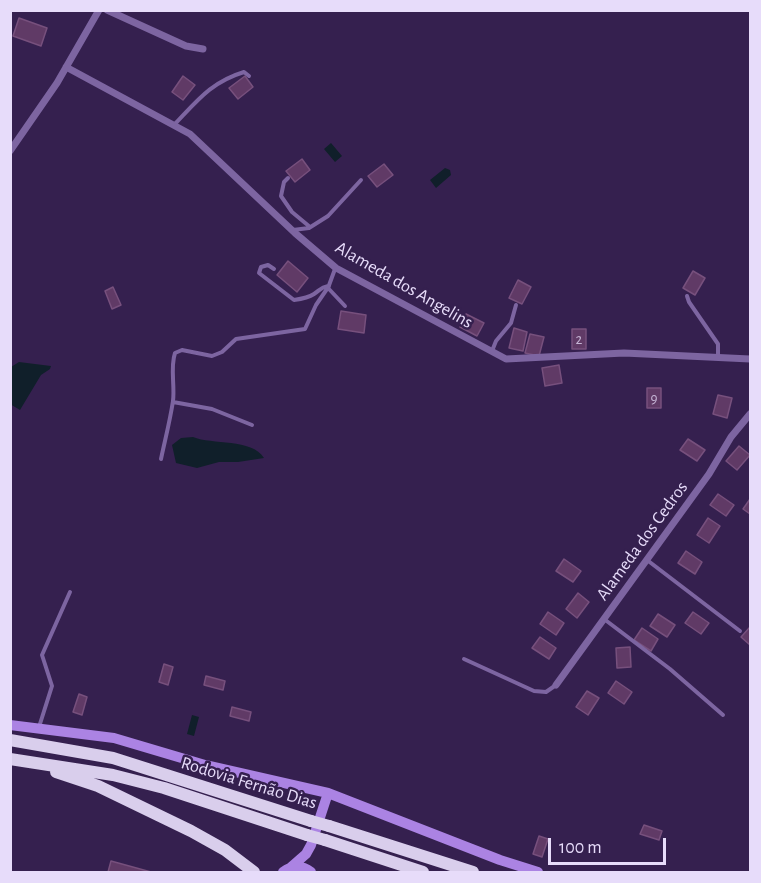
<!DOCTYPE html>
<meta charset="utf-8">
<style>
body{margin:0}
#map{position:relative;width:761px;height:883px;overflow:hidden;background:#35204f;font-family:"Alegreya Sans",sans-serif}
canvas{display:block}
.frame{position:absolute;inset:0;border:12px solid #e7dcfa;pointer-events:none}
.scale{position:absolute;left:548px;top:838px;width:118px;height:27px;box-sizing:border-box;border:3px solid #e7dcfa;border-top:0;padding-left:8px;font-size:18px;line-height:21px;white-space:nowrap;color:#e7dcfa;-webkit-text-stroke:4px #35204f;paint-order:stroke}
</style>
<div id="map">
<canvas width="761" height="883"></canvas>
<div class="frame"></div>
<div class="scale">100 m</div>
</div>
<script>
const g = document.querySelector('canvas').getContext('2d');
g.lineJoin = 'round';
function fill(path, color) { g.fillStyle = color; g.fill(path, 'evenodd'); }
function trace(path, color, width, dash) { g.strokeStyle = color; g.lineWidth = width; g.lineCap = dash ? 'butt' : 'round'; g.setLineDash(dash || []); g.stroke(path); }
function label(font, color, halo, rows, align = 'center') {
  g.font = font + ' "Alegreya Sans",sans-serif'; g.lineWidth = 5; g.setLineDash([]); g.textBaseline = 'middle'; g.strokeStyle = halo; g.fillStyle = color; for (const [text, x, y, turn = 0] of rows) {
    g.save(); g.translate(x, y); g.rotate((+turn || 0) * Math.PI / 180); g.textAlign = isNaN(turn) ? turn : align; if (halo) g.strokeText(text, 0, 0); g.fillText(text, 0, 0); g.restore();
  }
}
fill(new Path2D(`
 M331 143 342 156 335 162 324 149Z
 M445 168 450 170 451 175 436 188 430 180Z
 M19 362 51 366 50 369 41 375 20 410 10 404 11 367Z
 M193 437C212 445 252 438 264 458L238 462H219L197 468 176 463 172 445 181 438Z
 M192 715 199 717 194 736 187 734Z`), '#101f2a');
const building = new Path2D(`
 M19 18 47 28 41 46 13 36Z
 M183 76 195 85 183 100 172 92Z
 M245 76 253 87 238 99 229 88Z
 M302 159 310 170 295 182 286 171Z
 M384 164 393 175 377 187 368 176Z
 M288 261 308 278 297 292 277 275Z
 M693 271 705 278 695 295 683 288Z
 M518 280 531 287 522 304 509 298Z
 M113 287 121 305 112 309 105 291Z
 M341 311 366 315 364 333 338 329Z
 M466 314 484 323 477 336 460 327Z
 M514 328 527 332 523 351 509 348Z
 M572 329H586V349H572Z
 M530 334 544 337 539 356 525 353Z
 M559 365 562 383 545 386 542 368Z
 M647 388H661V408H647Z
 M718 395 732 398 727 418 713 414Z
 M688 439 705 450 697 461 680 450Z
 M739 446 750 455 737 470 726 461Z
 M718 494 734 505 726 516 710 505Z
 M750 499V514L743 509Z
 M708 518 720 526 709 543 697 535Z
 M686 551 702 562 695 574 678 563Z
 M564 559 581 571 573 582 556 571Z
 M578 593 589 602 577 618 566 609Z
 M548 612 564 623 556 635 540 624Z
 M693 612 709 623 701 634 685 623Z
 M658 614 675 625 667 637 650 626Z
 M750 627V645L741 637Z
 M642 628 658 639 651 651 634 640Z
 M540 637 556 648 549 659 532 648Z
 M630 647 631 667 617 668 616 648Z
 M164 664 173 667 168 685 159 682Z
 M206 676 225 681 223 690 204 685Z
 M616 681 632 692 624 704 608 693Z
 M587 691 599 698 588 715 576 707Z
 M79 694 87 697 82 715 73 712Z
 M232 707 251 712 249 721 230 716Z
 M644 825 662 831 659 840 640 834Z
 M539 836 548 839 542 857 533 854Z
 M111 861 151 872H108Z`);
fill(building, '#603a66');
trace(building, '#77507d', 1.5);
trace(new Path2D(`
 M174 125C197 101 211 82 244 72L249 76
 M288 178 284 182 281 196 292 212 310 227
 M293 230 309 228 328 216 361 180
 M274 269 268 265 261 267 259 273 294 300C301 299 308 298 314 294 320 290 321 287 328 286
 M335 269 328 288 345 306
 M687 296 689 302 718 344V357
 M492 351 496 341 511 323 516 305
 M173 402 212 409 252 425
 M161 459C165 440 170 421 173 401 175 386 170 367 175 353L182 350 212 356 222 352 236 339 305 329 316 305 329 286
 M647 560 740 631
 M604 619 670 669 723 715
 M464 659 534 691 546 692 556 685
 M39 727 52 686 42 655 70 592`), '#7d65a1', 4);
trace(new Path2D(`
 M107 10 186 46 203 49
 M66 67 190 134 295 233 336 268 506 359 624 353 750 359
 M10 151 57 83 99 10
 M556 685 709 474 731 437 750 414`), '#7d65a1', 7);
trace(new Path2D(`
 M10 725 114 738 205 765 328 793 500 860 538 872
 M290 868 306 854 311 845 328 793
 M283 872C292 865 302 865 311 872`), '#ab83e3', 10);
trace(new Path2D(`
 M10 740 113 758 311 821
 M10 759 113 775 164 788 307 835
 M56 772 98 786 191 831 225 850 254 872
 M329 826 473 872
 M325 840 423 872`), '#d9ceec', 12);
trace(new Path2D(`
 M311 821 329 826
 M307 835 325 840`), '#d9ceec', 12);
label('15px', '#c5b4d5', null, [
 ["2",579,339],
 ["9",654,398]
]);
label('18px', '#e7dcfa', '#35204f', [
 ["Alameda dos Angelins",404,285,30],
 ["Alameda dos Cedros",642,541,-54],
 ["Rodovia Fernão Dias",249,783,17]
]);
</script>
